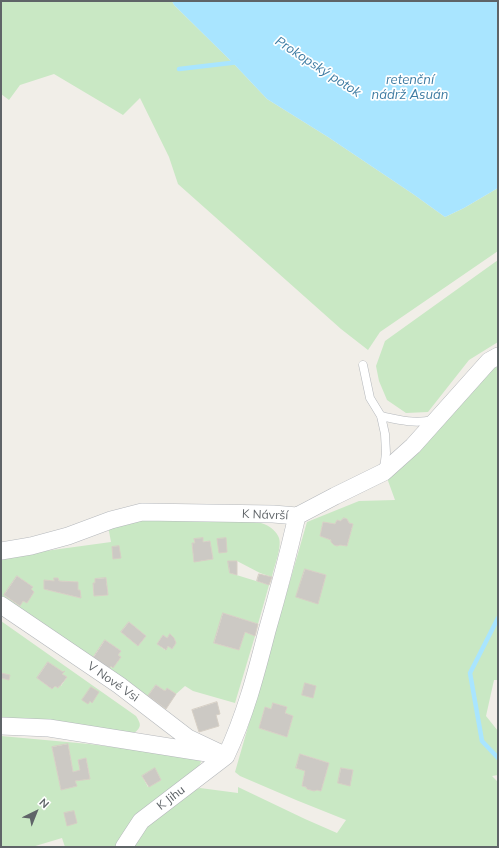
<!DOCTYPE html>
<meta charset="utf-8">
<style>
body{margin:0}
#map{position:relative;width:499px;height:848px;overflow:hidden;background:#f1eee8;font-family:Mulish,sans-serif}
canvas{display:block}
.frame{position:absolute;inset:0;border:2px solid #5f6468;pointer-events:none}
.north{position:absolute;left:16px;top:792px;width:40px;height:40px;-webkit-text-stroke:3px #fff;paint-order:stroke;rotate:43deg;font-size:11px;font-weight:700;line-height:16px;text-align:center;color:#5f6468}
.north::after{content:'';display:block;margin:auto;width:14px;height:18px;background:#5f6468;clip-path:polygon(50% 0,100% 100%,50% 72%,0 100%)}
</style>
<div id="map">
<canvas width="499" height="848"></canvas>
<div class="frame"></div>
<div class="north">N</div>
</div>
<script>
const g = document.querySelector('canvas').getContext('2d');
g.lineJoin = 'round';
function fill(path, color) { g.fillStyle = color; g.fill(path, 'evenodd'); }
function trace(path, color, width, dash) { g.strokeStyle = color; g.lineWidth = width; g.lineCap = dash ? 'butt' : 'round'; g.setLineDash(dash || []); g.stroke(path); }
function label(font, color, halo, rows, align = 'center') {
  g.font = font + ' Mulish,sans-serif'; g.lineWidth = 3.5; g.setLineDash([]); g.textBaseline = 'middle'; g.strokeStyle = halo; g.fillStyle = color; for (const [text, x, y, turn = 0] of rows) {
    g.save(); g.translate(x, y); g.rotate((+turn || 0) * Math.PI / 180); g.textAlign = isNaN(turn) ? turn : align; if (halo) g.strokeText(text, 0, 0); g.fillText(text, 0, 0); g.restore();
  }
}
fill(new Path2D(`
 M1 1H172L174 5 233 63 267 99 328 137 413 194 445 217 464 208 498 188V251L380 332 368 350 341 329 178 184 169 157 140 98 123 115 54 74 20 85 9 100 1 94Z
 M498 260V342L469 360 428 412 406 413 387 400 379 381 376 366 385 341Z
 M498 364V680H494L486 716 498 731V775L492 776 498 782V847H129L138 830 184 794 200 788 238 793V787L305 819 337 833 346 820 296 800 240 776 235 772 307 522 359 501 395 500 387 478ZM344 518 347 519 349 523 353 524 347 546 340 545 337 546 334 545 331 540 320 536 323 522 335 524 337 520 340 521ZM305 569 326 575 318 603 297 597ZM273 703 287 707 285 713 293 716 287 737 259 728 265 707 271 709ZM301 754 329 763 321 791 317 790 314 791 307 789 306 787 302 786 305 771 296 768ZM341 768 353 770 350 785 339 783Z
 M154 517C182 518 211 518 240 521 247 522 256 521 264 524 270 526 277 532 279 538 282 548 274 566 272 577L260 573 237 561 229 562 230 573 269 585 258 624 223 613 214 643 239 650 245 632 255 636 235 703 193 691 185 686 176 694 167 688 165 691 156 685 144 702 1 601V557L111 542 108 526ZM194 539 203 542 210 541 213 559 194 561 192 543H195ZM17 576 33 587 31 589 34 592 27 603 23 601 20 606 4 595ZM54 578H58L59 581 78 582V590H80L81 598 44 589V580L54 581ZM106 578 108 595 94 596 93 583H95V579ZM129 622 146 636 138 646 121 632ZM163 635 167 638 170 635 174 638 176 643 172 649 168 646 165 650 157 644ZM105 640 121 651 118 655 121 657 113 668 93 657Z
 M1 621 136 716C141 724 142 727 134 733L1 719V678L9 680 10 675 1 673ZM48 662 63 672 62 674 67 677 61 686H59L58 688 55 686 52 689 37 678Z
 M1 736 89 744 194 757 200 760 201 762 198 768 167 791 149 804 118 847H65L62 838 32 847H1ZM68 744 73 772 80 770 78 760 86 758 90 779 75 781 76 786 61 790 52 747ZM155 769 161 780 148 787 142 776Z`), '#c9e8c4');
fill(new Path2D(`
 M172 1H498V188L464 208 445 217 413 194 328 137 267 99 233 63 174 5Z`), '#a9e5ff');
trace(new Path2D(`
 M179 69 239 62
 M498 618 470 673 482 741 498 758`), '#a9e5ff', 4.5);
const building = new Path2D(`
 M344 518 347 519 349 523 353 524 347 546 340 545 337 546 334 545 331 542V540L320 536 323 522 335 524 337 520 340 521Z
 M203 538V542L210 541 213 559 194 562 192 543H195L194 539Z
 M226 538 227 552 219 553 217 539Z
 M119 546 121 558 113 559 112 547Z
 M228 561H237V575L230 573Z
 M305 569 326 575 318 604 296 597Z
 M259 574 272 577 269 585 257 581Z
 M17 576 33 587 31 589 34 592 27 603 23 601 20 606 4 595Z
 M54 578H58L59 581 78 582V590H80L81 598 44 589V580L54 581Z
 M106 578 108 595 94 596 93 583H95V579Z
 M223 613 258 624 255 636 245 632 239 650 214 643Z
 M129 622 146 636 138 646 121 632Z
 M170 634 174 638 176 643 172 649 168 646 166 650 157 644 163 635 167 638Z
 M105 640 121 651 118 655 121 657 113 668 111 666 109 669 93 658Z
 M48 662 63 672 65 671 62 674 67 677 60 686H59L58 688 55 686 52 689 37 678Z
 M1 673 10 675 9 680 1 678Z
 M305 683 316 686 313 698 302 695Z
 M156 685 165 691 167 688 176 694 166 709 148 696Z
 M91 687 99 692 92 703 90 701 88 704 82 700Z
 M217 702 220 714 216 715 219 726 199 732 192 710Z
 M273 703 287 707 285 713 293 716 287 737 259 728 265 707 271 709Z
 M68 744 73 772 80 770 78 760 86 758 90 779 75 781 77 786 61 790 52 747Z
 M300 754 329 763 321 791 317 790 314 791 307 789 306 787 302 786 305 771 296 768Z
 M155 768 161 780 149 787 142 776Z
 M341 768 353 770 350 786 338 783Z
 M74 811 77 823 67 826 64 813Z`);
fill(building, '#ccc9c4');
trace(building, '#d6cfc5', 1);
const service = new Path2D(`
 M363 365 370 398 381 416 385 434 386 453 384 469
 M381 416C399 420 414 424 433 420`);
const minor = new Path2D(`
 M1 551 31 546 68 536 111 520 142 512 273 514 297 516 335 496 384 472 413 446 489 361 498 356
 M1 605 119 685 188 738 226 756C245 716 256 674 267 631 278 593 288 555 297 516
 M1 726 49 728 207 753
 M124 847 141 821 226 756`);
trace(service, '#b5b8bc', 9);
trace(minor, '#b5b8bc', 18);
trace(service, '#fff', 8);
trace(minor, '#fff', 17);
label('12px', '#5f6468', '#fff', [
 ["K Návrší",265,515,2],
 ["V Nové Vsi",113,682,35],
 ["K Jihu",171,798,-38]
]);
label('italic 13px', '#3d7ba2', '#fff', [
 ["Prokopský potok",318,67,33],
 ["retenční",410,80],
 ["nádrž Asuán",410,95]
]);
</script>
